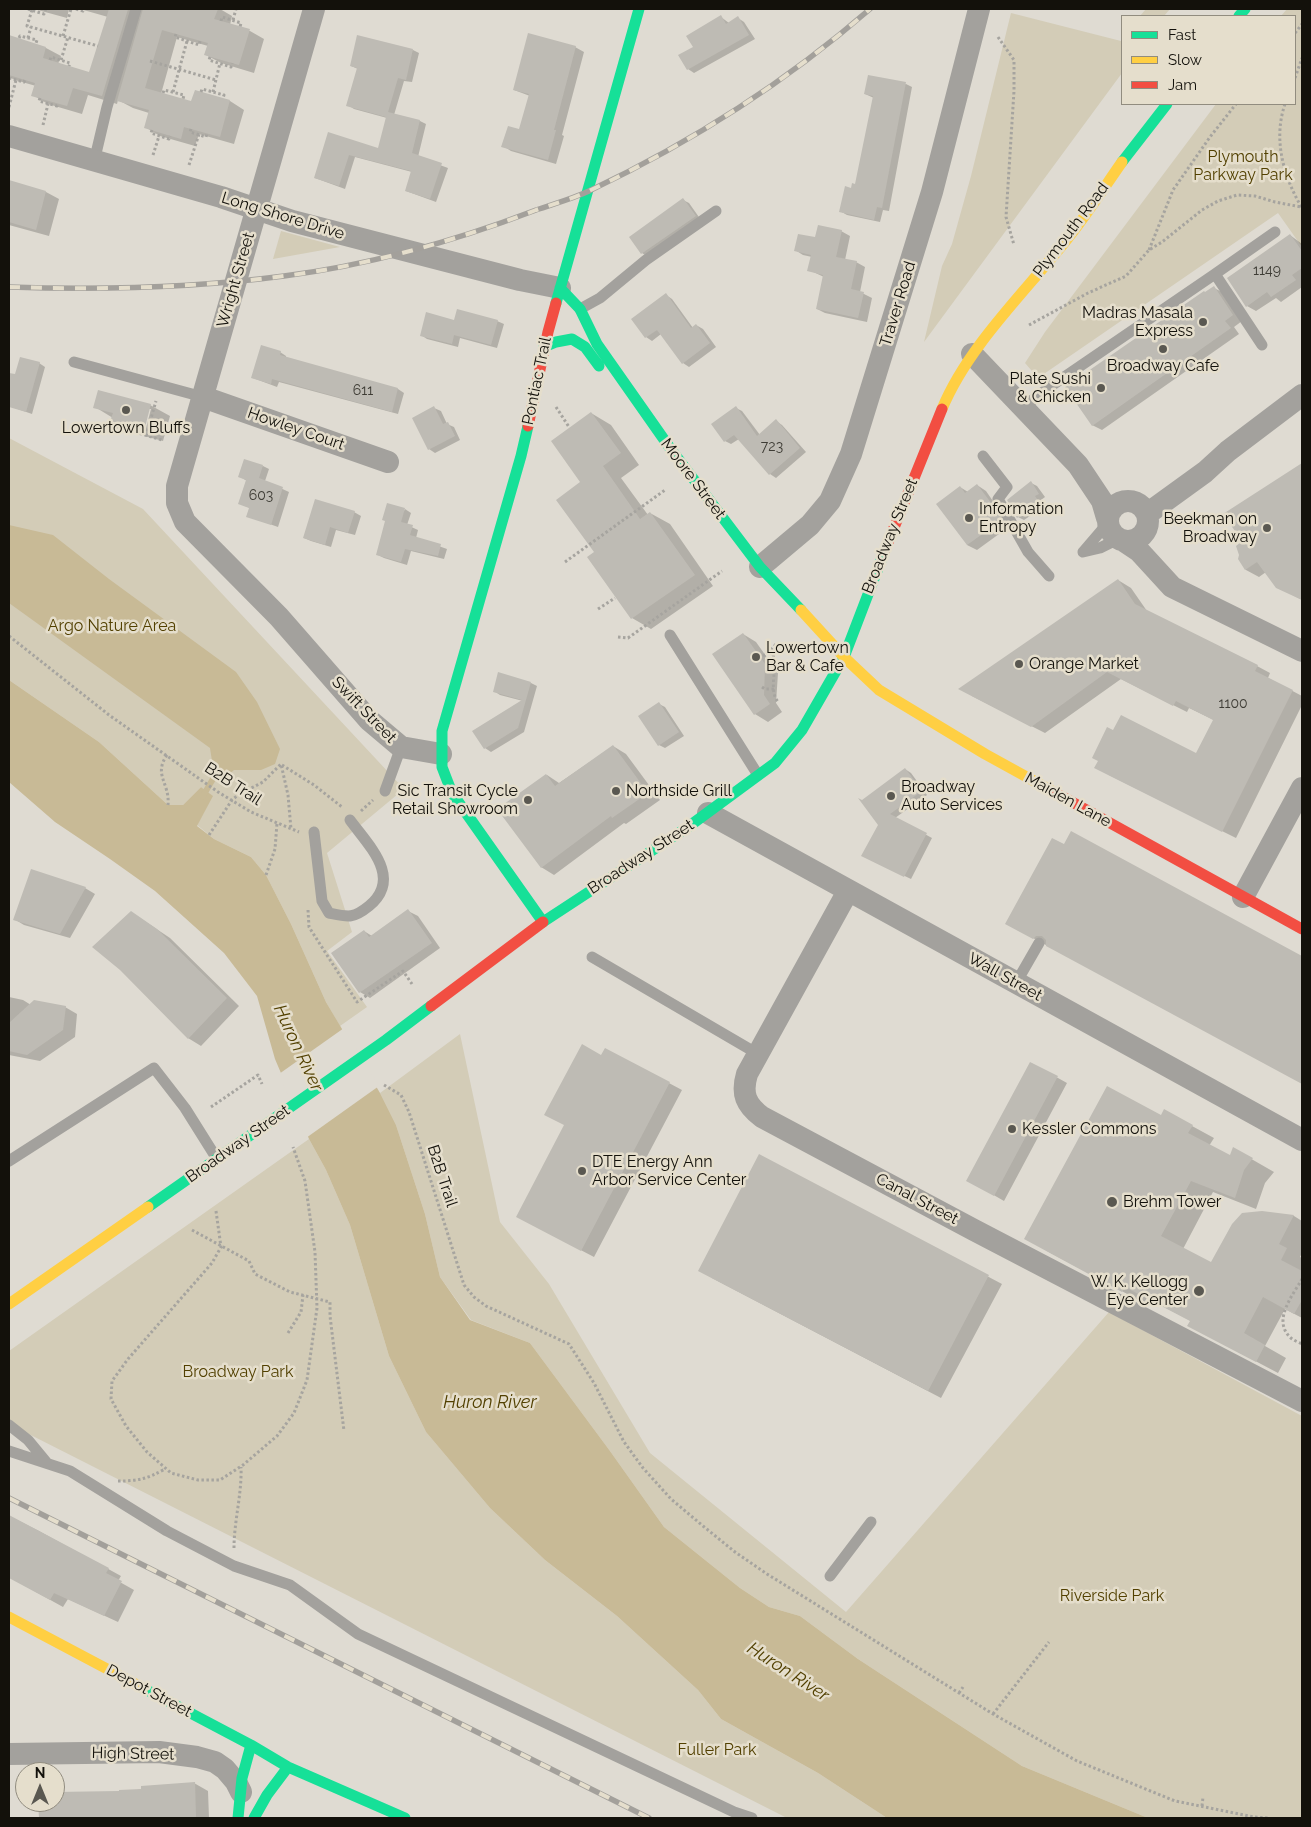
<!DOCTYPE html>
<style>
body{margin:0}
#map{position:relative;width:1311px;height:1827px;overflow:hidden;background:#dfdbd2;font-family:Raleway,sans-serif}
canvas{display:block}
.frame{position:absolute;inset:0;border:10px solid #13110b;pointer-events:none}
.legend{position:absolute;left:1121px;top:15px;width:175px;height:90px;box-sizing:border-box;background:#e5decc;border:1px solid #918c7f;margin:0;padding:6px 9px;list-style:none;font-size:15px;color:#13110b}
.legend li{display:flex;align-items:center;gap:10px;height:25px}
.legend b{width:25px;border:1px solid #918c7f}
.north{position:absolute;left:15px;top:1762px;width:50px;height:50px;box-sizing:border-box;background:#e5decc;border:1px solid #918c7f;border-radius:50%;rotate:0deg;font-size:14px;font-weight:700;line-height:20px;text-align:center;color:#13110b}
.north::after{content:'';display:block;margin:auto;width:18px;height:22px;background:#5a5851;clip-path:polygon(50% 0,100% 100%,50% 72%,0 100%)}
</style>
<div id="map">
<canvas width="1311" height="1827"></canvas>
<div class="frame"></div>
<ul class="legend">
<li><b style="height:6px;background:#16e098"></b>Fast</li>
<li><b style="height:6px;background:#ffcf43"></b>Slow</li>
<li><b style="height:6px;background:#f24e42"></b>Jam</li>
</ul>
<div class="north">N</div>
</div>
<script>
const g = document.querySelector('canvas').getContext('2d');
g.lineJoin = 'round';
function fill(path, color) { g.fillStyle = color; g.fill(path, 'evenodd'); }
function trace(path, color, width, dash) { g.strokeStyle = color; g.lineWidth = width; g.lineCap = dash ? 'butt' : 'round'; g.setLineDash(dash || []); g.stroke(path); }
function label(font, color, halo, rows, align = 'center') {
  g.font = font + ' Raleway,sans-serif'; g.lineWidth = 5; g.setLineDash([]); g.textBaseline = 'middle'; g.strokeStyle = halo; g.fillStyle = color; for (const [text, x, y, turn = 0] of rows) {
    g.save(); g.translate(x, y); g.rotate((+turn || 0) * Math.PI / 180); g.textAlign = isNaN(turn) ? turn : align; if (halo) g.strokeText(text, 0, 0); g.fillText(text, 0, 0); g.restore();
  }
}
fill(new Path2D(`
 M1146 9H1170L1164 16H1140Z
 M1287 9H1302V247L1278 213 1038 378 1025 363 1045 332 1216 104H1295V16H1281Z
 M1011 13 1121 41 1122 40V73L924 342 942 266 952 244 971 176Z
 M281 231 340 247 273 259Z
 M9 438 143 509 404 789 327 853 352 932 327 951 367 1007 340 1026 326 1002 291 924 266 875 251 857 214 839 197 825 212 796 201 787 183 805H168L99 742 9 680Z
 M460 1034 500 1222 549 1284 650 1453 846 1612 1109 1312 1302 1416V1818H1148L1022 1766 858 1659 800 1616 769 1607 740 1588 664 1527 610 1451 530 1343 471 1320 440 1277 425 1214 396 1125 380 1093Z
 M309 1139 326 1170 350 1225 389 1356 426 1432 490 1508 545 1560 617 1616 698 1690 721 1719 818 1773 887 1818H787L9 1424V1351Z`), '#d3ccb7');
fill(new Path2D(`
 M9 525 53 535 109 579 236 672 257 702 280 749 275 764 261 770H234L219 783 208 775 212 761 210 748 9 603Z
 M9 680 99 742 168 805H183L201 787 213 796 197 826 214 839 251 857 266 875 291 924 326 1002 380 1093 396 1125 425 1214 440 1277 470 1320 530 1343 610 1451 664 1527 740 1588 769 1607 800 1616 858 1659 1022 1766 1148 1818H887L818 1773 721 1719 698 1690 617 1616 545 1560 490 1508 426 1432 389 1356 350 1225 326 1170 309 1139 275 1059 257 996 224 953 155 891 110 859 55 822 9 782Z`), '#c8ba96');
fill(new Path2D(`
 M344 1028 379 1086 306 1138 279 1074Z`), '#dfdbd2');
fill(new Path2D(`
 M34 9H69L67 18Z
 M80 9H220L232 16 230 25 250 31 264 39 254 73 221 63 206 55 208 46 177 37 161 94 192 103 196 92 230 101 244 110 234 144 199 134 195 146 160 136 145 127 149 113 133 108 118 100 117 104 88 95 82 114 48 104 33 95 36 86 15 80 9 77V44L11 37 46 48 61 56 58 64 90 74 108 17Z
 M721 17 729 23 738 18 744 22 755 39 694 73 688 69 694 47Z
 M575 47 584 52 562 135 564 136 556 164 511 151 503 146 520 131 530 96 514 90Z
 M413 50 419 53 412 82 404 81 394 115 420 121 426 124 418 157 448 168 436 202 406 191 412 172 355 157 345 189 315 178 329 134 379 149 387 118 354 109 348 105 358 69 351 66Z
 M906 84 912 87 889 211 883 210 880 222 847 215 840 211 851 189 856 186 874 98 865 94Z
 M9 181 46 192 59 199 49 236 9 225Z
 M683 200 689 203 701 220 648 257 642 253 631 238Z
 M841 231 850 236 845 260 856 262 865 267 860 292 872 298 867 322 825 313 817 309 824 277 809 270 812 257 803 255 795 250 816 239Z
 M1290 235 1302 244V287L1281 302 1276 298 1256 311 1247 306Z
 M1214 288 1224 293 1242 321 1234 327 1239 334 1102 430 1092 425 1206 293Z
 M666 295 672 299 693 328 696 325 703 329 716 347 689 367 683 363 661 334 652 341 646 337Z
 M455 321H497L504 324 497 348 460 338 458 347 427 339 421 335Z
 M280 352 286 356V358L398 389 404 393 398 414 279 382 277 387 253 378Z
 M39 363 45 367 32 414 9 406V374L16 376Z
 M150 405 170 416 163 441 144 436 151 409H148L141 435 131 432 112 421 113 418 95 407Z
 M434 408 441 411 447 424 454 427 460 440 435 453 429 449Z
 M736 408 742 411 760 435 776 421 782 425 806 452 776 478 770 474 739 439 731 444 725 441Z
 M591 413 611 425 639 465 621 478 648 515 650 513 670 524 713 586 651 629 632 618 596 553 582 483Z
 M1302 464V600L1277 587 1266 572 1259 577 1246 570 1239 559 1244 541 1225 514Z
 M263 466 269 469 265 481 289 492 278 527 247 516 250 508 240 504 247 481 239 476Z
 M1031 483 1037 486 1045 497 1041 500 1045 506 1024 520 1018 517Z
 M977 485 986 491 1010 526 977 550 967 545 960 487 968 492Z
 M405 509 411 513 407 525 418 530 416 538 447 549 444 559 411 551 407 565 384 558 378 555Z
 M354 512 361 516 355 535 336 530 331 547 311 541 304 538Z
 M1118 580 1131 588 1147 611 1257 666 1270 673 1268 678 1302 696V705L1236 838 1109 775 1197 755 1214 720 1189 708 1187 712 1121 679 1045 733 972 696Z
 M743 634 756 642 778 673 776 703 782 712 768 722 755 714Z
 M531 683 537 686 524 732 491 752 485 748 523 701 500 695 494 691Z
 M659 704 665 707 684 736 665 748 659 745Z
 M613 746 626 754 660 800 626 824 624 823 554 875 541 867 547 775 559 783Z
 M905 769 911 773 927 795 895 818 932 838 911 879 869 859Z
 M1071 833 1302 957V1083L1020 931Z
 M85 888 95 894 70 938 24 925 14 919Z
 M408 911 418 916 440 948 370 998 360 992 333 953 364 931 372 936Z
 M131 912 170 938 239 1006 201 1046 188 1038Z
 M9 997 23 1000 31 1005 65 1007 77 1014 75 1037 40 1061 9 1055Z
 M605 1049 682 1090 594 1257 531 1224Z
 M1031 1063 1067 1083 1004 1201 978 1186Z
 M1161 1117 1192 1126 1214 1138 1209 1146 1231 1157 1234 1149 1274 1172 1265 1183 1256 1209 1213 1192 1183 1249 1212 1264 1262 1213 1294 1216 1302 1221V1253L1300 1257 1302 1258V1318L1285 1309 1265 1346 1286 1358 1278 1373 1189 1326 1191 1321 1147 1298 1144 1303 1047 1251Z
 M760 1156 1002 1284 941 1398 712 1278Z
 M9 1516 39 1531 121 1576 118 1581 134 1590 118 1622 68 1599 63 1607 9 1577Z
 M194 1783 208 1791 209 1818H40L39 1802H55V1793L120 1792Z`), '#0003');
trace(new Path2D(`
 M203 796 217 772`), '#c8ba96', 6);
fill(new Path2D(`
 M109 9H128L102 96 73 88 67 106 31 96 35 83 9 75V35L46 47 43 58 89 72Z
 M143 9H218L214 19 250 29 239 65 204 55 208 43 162 30 145 88 191 101 195 90 230 100 220 137 184 127 181 139 144 128 149 110 117 101Z
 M721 15 726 24 738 16 749 35 687 70 678 55 693 47 686 36Z
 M528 33 576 46 554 130H556L548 160 501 147 508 126 519 129 529 94 513 90Z
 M357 35 413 49 406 80 398 78 388 112 420 120 412 153 442 163 430 199 405 191 411 171 349 155 339 186 314 178 328 132 378 148 386 117 346 106 357 68 350 66Z
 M868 75 906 82 882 208 877 207 874 220 839 212 845 186 851 188 852 183 855 184 873 96 864 94Z
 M9 180 46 191 36 230 9 222Z
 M683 198 696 216 641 254 629 237Z
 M818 225 842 230 836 257 857 261 851 289 864 292 858 318 816 309 823 275 807 271 811 255 794 251 798 234 815 237Z
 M1290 234 1302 251V268L1292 275 1296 280 1271 297 1267 292 1246 307 1227 278Z
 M1214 286 1233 315 1225 321 1231 328 1092 426 1065 387 1204 291 1205 292Z
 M666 293 691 328 696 324 710 343 682 364 657 330 645 338 631 319Z
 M457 309 498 320 491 345 454 335 452 344 420 336 426 312 454 320Z
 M261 345 281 351 280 355 398 388 392 412 272 379 271 384 251 378Z
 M20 357 40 362 26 412 9 407V373L15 374Z
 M98 390 151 404 144 431 110 421 113 413 93 408Z
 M434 406 443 424 448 422 455 436 428 450 412 418Z
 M736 406 757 436 776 419 800 448 769 475 734 435 724 442 711 424Z
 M591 412 621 453 603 466 640 519 650 512 695 575 631 619 587 557 594 552 556 500 580 482 551 441Z
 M244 459 263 465 259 478 283 487 271 525 246 517 249 508 238 504 246 480 238 477Z
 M1302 463V600L1276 588 1257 562 1245 570 1238 559 1239 555 1236 546 1242 541 1223 514Z
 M1031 481 1039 494 1035 496 1039 502 1017 518 1007 500Z
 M977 484 994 507 1002 520 967 545 936 504 960 486 965 493Z
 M315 499 355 511 348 533 330 527 325 545 303 538Z
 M387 503 405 508 401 522 413 525 410 535 441 544 438 556 405 549 401 562 376 555 385 521 382 520Z
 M1118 579 1135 604 1258 665 1255 671 1293 690 1222 832 1094 768 1098 761 1092 758 1107 727 1113 730 1121 715 1196 753 1213 720 1176 701 1173 706 1107 672 1031 727 958 689Z
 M743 633 765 664 764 695 770 704 754 715 712 654Z
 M498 672 531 682 518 728 484 749 472 731 522 700 493 692Z
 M659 702 679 732 658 746 638 716Z
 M613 745 648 793 612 818 611 816 541 868 497 809 546 774 555 786Z
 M905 768 922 791 890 814 927 833 904 877 861 856 878 825 858 798 862 800Z
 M1071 831 1302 956V1084L1046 946V940L1042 936H1036L1033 939 1005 924 1052 838 1064 844Z
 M31 869 86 887 60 934 13 920Z
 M408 909 432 943 359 993 331 953 364 930 369 937Z
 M131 911 157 929 227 998 188 1039 120 970 92 947Z
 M34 1000 66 1006 63 1030 27 1055 9 1051V1023Z
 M582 1044 601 1055 605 1048 670 1082 581 1251 516 1217 564 1125 544 1115Z
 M1030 1062 1058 1076 994 1196 966 1181Z
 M1107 1086 1161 1115 1164 1109 1193 1125 1188 1133 1230 1155 1233 1147 1253 1158 1244 1170 1235 1198 1191 1181 1161 1236 1211 1262 1232 1224 1242 1213 1262 1211 1294 1215 1279 1244 1287 1248 1281 1260 1302 1271V1300L1294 1314 1263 1297 1244 1333 1265 1345 1256 1362 1187 1326 1190 1321 1125 1287 1122 1292 1024 1239Z
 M759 1154 989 1275 928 1391 698 1271Z
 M9 1515 109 1568 106 1573 122 1581 104 1616 54 1593 50 1600 9 1578Z
 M195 1782 196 1818H117V1817L39 1818 38 1802H55V1792L119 1791V1790L141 1789V1786Z`), '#bebbb4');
trace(new Path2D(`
 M28 9 44 14 46 9
 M76 9 83 11 84 9
 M32 10 27 26 98 46
 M233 20 236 9
 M221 21 222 17 241 23 240 27
 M1295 33 1302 24
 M176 34 175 37 199 45 200 41
 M63 36 71 9
 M998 37 1014 60V91L1006 217 1014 245
 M19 38 20 36 37 40 36 43
 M28 38 31 27
 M210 57 209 60 231 67 232 63
 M50 60 51 57 70 63 69 66
 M61 60 68 37
 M150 61 216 80
 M9 78 24 82 25 80
 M1295 78 1302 58
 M173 92 187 41
 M201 92 202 89 224 95 223 98
 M213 92 220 63
 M163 93 164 90 184 95 183 99
 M40 98 39 101 57 106 58 103
 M1285 104C1273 139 1283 176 1302 208
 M9 107 16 80
 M43 125 48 104
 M191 129 190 132 206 137 207 133
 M152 130 151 133 169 139 170 136
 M153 155 159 136
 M189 165 199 134
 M1149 250 1173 190 1210 137 1236 104
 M1029 325 1088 293 1126 276 1149 250 1162 242 1202 210 1218 201 1237 195 1255 196 1275 202 1301 207
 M556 407 569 427
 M111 425 162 440
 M146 436 156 401
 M565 562 665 490
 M598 609 615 598
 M9 636 109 715 218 792 251 812 299 832
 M618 637 628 638 722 571
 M771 650C780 666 767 688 778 702
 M763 656 770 651 776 644
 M762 687 765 689H774
 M167 755C153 775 170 783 168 805
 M282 765 314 785 342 807
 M361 811 373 800
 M209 835 232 800 238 795 263 782 281 764 288 795 291 829
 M266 875 275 849 277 823
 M308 910 309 927 357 1002 403 971 412 984
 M384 1085 401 1095 409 1112 464 1285 474 1297 486 1306 569 1344 594 1383 624 1442 643 1468 671 1499 703 1526 735 1552 767 1574 993 1714 1077 1761 1175 1801 1254 1817 1269 1818
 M211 1107 258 1075 262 1084
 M216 1211 221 1247 212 1263 128 1359 112 1381 111 1399 126 1426 147 1452 171 1473 198 1480H220L243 1465 277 1436 294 1413 307 1380 317 1308 315 1252 305 1181 293 1147
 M192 1230 249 1261 255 1274 290 1292 330 1302V1316L344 1431
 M1302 1279C1293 1295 1273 1319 1289 1336 1292 1340 1298 1342 1302 1344
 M288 1333 301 1312 303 1295
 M118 1481C138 1481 147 1479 165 1469
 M234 1548C234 1521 242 1494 241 1467
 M959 1693 963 1687
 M993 1714 1049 1642
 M1202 1806 1203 1797`), '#a6a49f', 3, [2.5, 2.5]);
trace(new Path2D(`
 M94 162 107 107 136 9
 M1215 274 1275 232
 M580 309 600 298 646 260 716 211
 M74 362 203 397
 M1023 407 1054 384 1215 274 1262 345
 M983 456 1007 487 998 499 1028 552 1049 576
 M1083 552 1100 548 1118 539
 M1083 552 1107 524
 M670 635 758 775
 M385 791 401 747
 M314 832 322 901 329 913C348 917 353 919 369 906 403 878 369 846 350 820
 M592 957 758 1054
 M1016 983 1039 943
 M9 1161 154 1068 185 1108 217 1159
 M9 1425 28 1440 47 1463
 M9 1451 70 1471 167 1531 234 1566 290 1585 358 1634 734 1812 752 1818
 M830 1576 871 1522`), '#a3a19d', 11);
trace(new Path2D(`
 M314 9 177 486V503L185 522 279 617 369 720 401 747 441 754
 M9 136 221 197 292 221 520 280 560 288
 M972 354 1078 465 1102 501 1107 518
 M203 397 388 462
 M1108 521a20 20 0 1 1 40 0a20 20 0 1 1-40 0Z
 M1147 514 1205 472 1228 451 1302 395
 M1124 541 1139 551 1172 587 1302 651
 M760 567 810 525 830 501 851 454 932 192 979 9
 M708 813 1302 1140
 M848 891 747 1074C741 1094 746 1105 762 1117L974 1230 1302 1401
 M1243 897 1302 788
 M9 1754 159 1752 197 1757 215 1762 225 1769 236 1782 241 1792`), '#a3a19d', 22);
trace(new Path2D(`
 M1239 16 1245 9
 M1122 162 1167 104
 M560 288 580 309 597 344 670 448 760 567 801 610
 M556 303 639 9
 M544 347 556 342 572 339 585 347 599 366
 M528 426 521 456 442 731V767L452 793 543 922
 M543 922 688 827 775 763 802 730 844 657 885 550
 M148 1207 386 1040 431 1006
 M143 1688 251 1745 288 1767 405 1818
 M238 1818 242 1778 251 1745
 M254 1818 267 1795 288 1767`), '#16e098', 11);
trace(new Path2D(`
 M942 409C967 348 1023 294 1064 243 1085 218 1103 189 1122 162
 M801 610 844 657 879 690 985 754 1054 792
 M9 1304 148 1207
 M9 1617 143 1688`), '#ffcf43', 11);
trace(new Path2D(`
 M528 426 548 332 556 303
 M885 550 942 409
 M1054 792 1302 929
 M431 1006 543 922`), '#f24e42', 11);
const rail = new Path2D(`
 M9 287C100 290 193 288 284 276 370 265 455 241 536 210 553 204 572 199 589 191 690 143 786 82 870 9
 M9 1498 649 1818`);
trace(rail, '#a3a09b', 5.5);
trace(rail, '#e5decc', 4, [11]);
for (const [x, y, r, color] of [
 [1203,322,5,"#5a5851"],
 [1163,349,5,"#5a5851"],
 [1101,388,5,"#5a5851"],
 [126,410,5,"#5a5851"],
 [969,518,5,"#5a5851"],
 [1267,528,5,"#5a5851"],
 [756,657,5,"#5a5851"],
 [1019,664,5,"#5a5851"],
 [616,791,5,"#5a5851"],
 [891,796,5,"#5a5851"],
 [528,800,5,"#5a5851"],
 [1012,1129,5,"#5a5851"],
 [582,1171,5,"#5a5851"],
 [1112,1202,6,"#5a5851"],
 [1199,1291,6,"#5a5851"]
]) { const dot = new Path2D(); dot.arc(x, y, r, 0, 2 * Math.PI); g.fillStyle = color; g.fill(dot); trace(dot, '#e5decc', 2); }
label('14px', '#3e3c35', null, [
 ["1149",1267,271],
 ["611",363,391],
 ["723",772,447],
 ["603",261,496],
 ["1100",1233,704]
]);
label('16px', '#524000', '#e5decc', [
 ["Plymouth",1243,157],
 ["Parkway Park",1243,175],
 ["Argo Nature Area",112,626],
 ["Broadway Park",238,1372],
 ["Riverside Park",1112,1596],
 ["Fuller Park",717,1750]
]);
label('16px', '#13110b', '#e5decc', [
 ["Long Shore Drive",283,216,17],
 ["Plymouth Road",1071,230,-53],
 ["Wright Street",236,280,-74],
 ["Traver Road",898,304,-73],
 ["Pontiac Trail",537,381,-78],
 ["Howley Court",296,429,19],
 ["Moore Street",693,479,53],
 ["Broadway Street",890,536,-68],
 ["Swift Street",364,710,46],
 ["B2B Trail",233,784,33],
 ["Maiden Lane",1068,800,29],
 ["Broadway Street",641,857,-33],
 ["Wall Street",1005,977,29],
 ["Broadway Street",238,1144,-35],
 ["B2B Trail",442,1176,72],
 ["Canal Street",917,1199,28],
 ["Depot Street",149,1691,28],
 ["High Street",133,1754,1]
]);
label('16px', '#13110b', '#e5decc', [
 ["Madras Masala",1193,313,"right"],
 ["Express",1193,331,"right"],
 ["Broadway Cafe",1163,366,"center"],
 ["Plate Sushi",1091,379,"right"],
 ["& Chicken",1091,397,"right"],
 ["Lowertown Bluffs",126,428,"center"],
 ["Information",979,509],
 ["Entropy",979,527],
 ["Beekman on",1257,519,"right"],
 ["Broadway",1257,537,"right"],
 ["Lowertown",766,648],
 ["Bar & Cafe",766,666],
 ["Orange Market",1029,664],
 ["Broadway",901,787],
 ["Auto Services",901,805],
 ["Sic Transit Cycle",518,791,"right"],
 ["Retail Showroom",518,809,"right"],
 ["Northside Grill",626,791],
 ["Kessler Commons",1022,1129],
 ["DTE Energy Ann",592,1162],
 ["Arbor Service Center",592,1180],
 ["Brehm Tower",1123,1202],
 ["W. K. Kellogg",1188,1282,"right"],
 ["Eye Center",1188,1300,"right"]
], 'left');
label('italic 18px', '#524000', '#e5decc', [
 ["Huron River",298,1048,65],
 ["Huron River",490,1403],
 ["Huron River",788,1672,33]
]);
</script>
